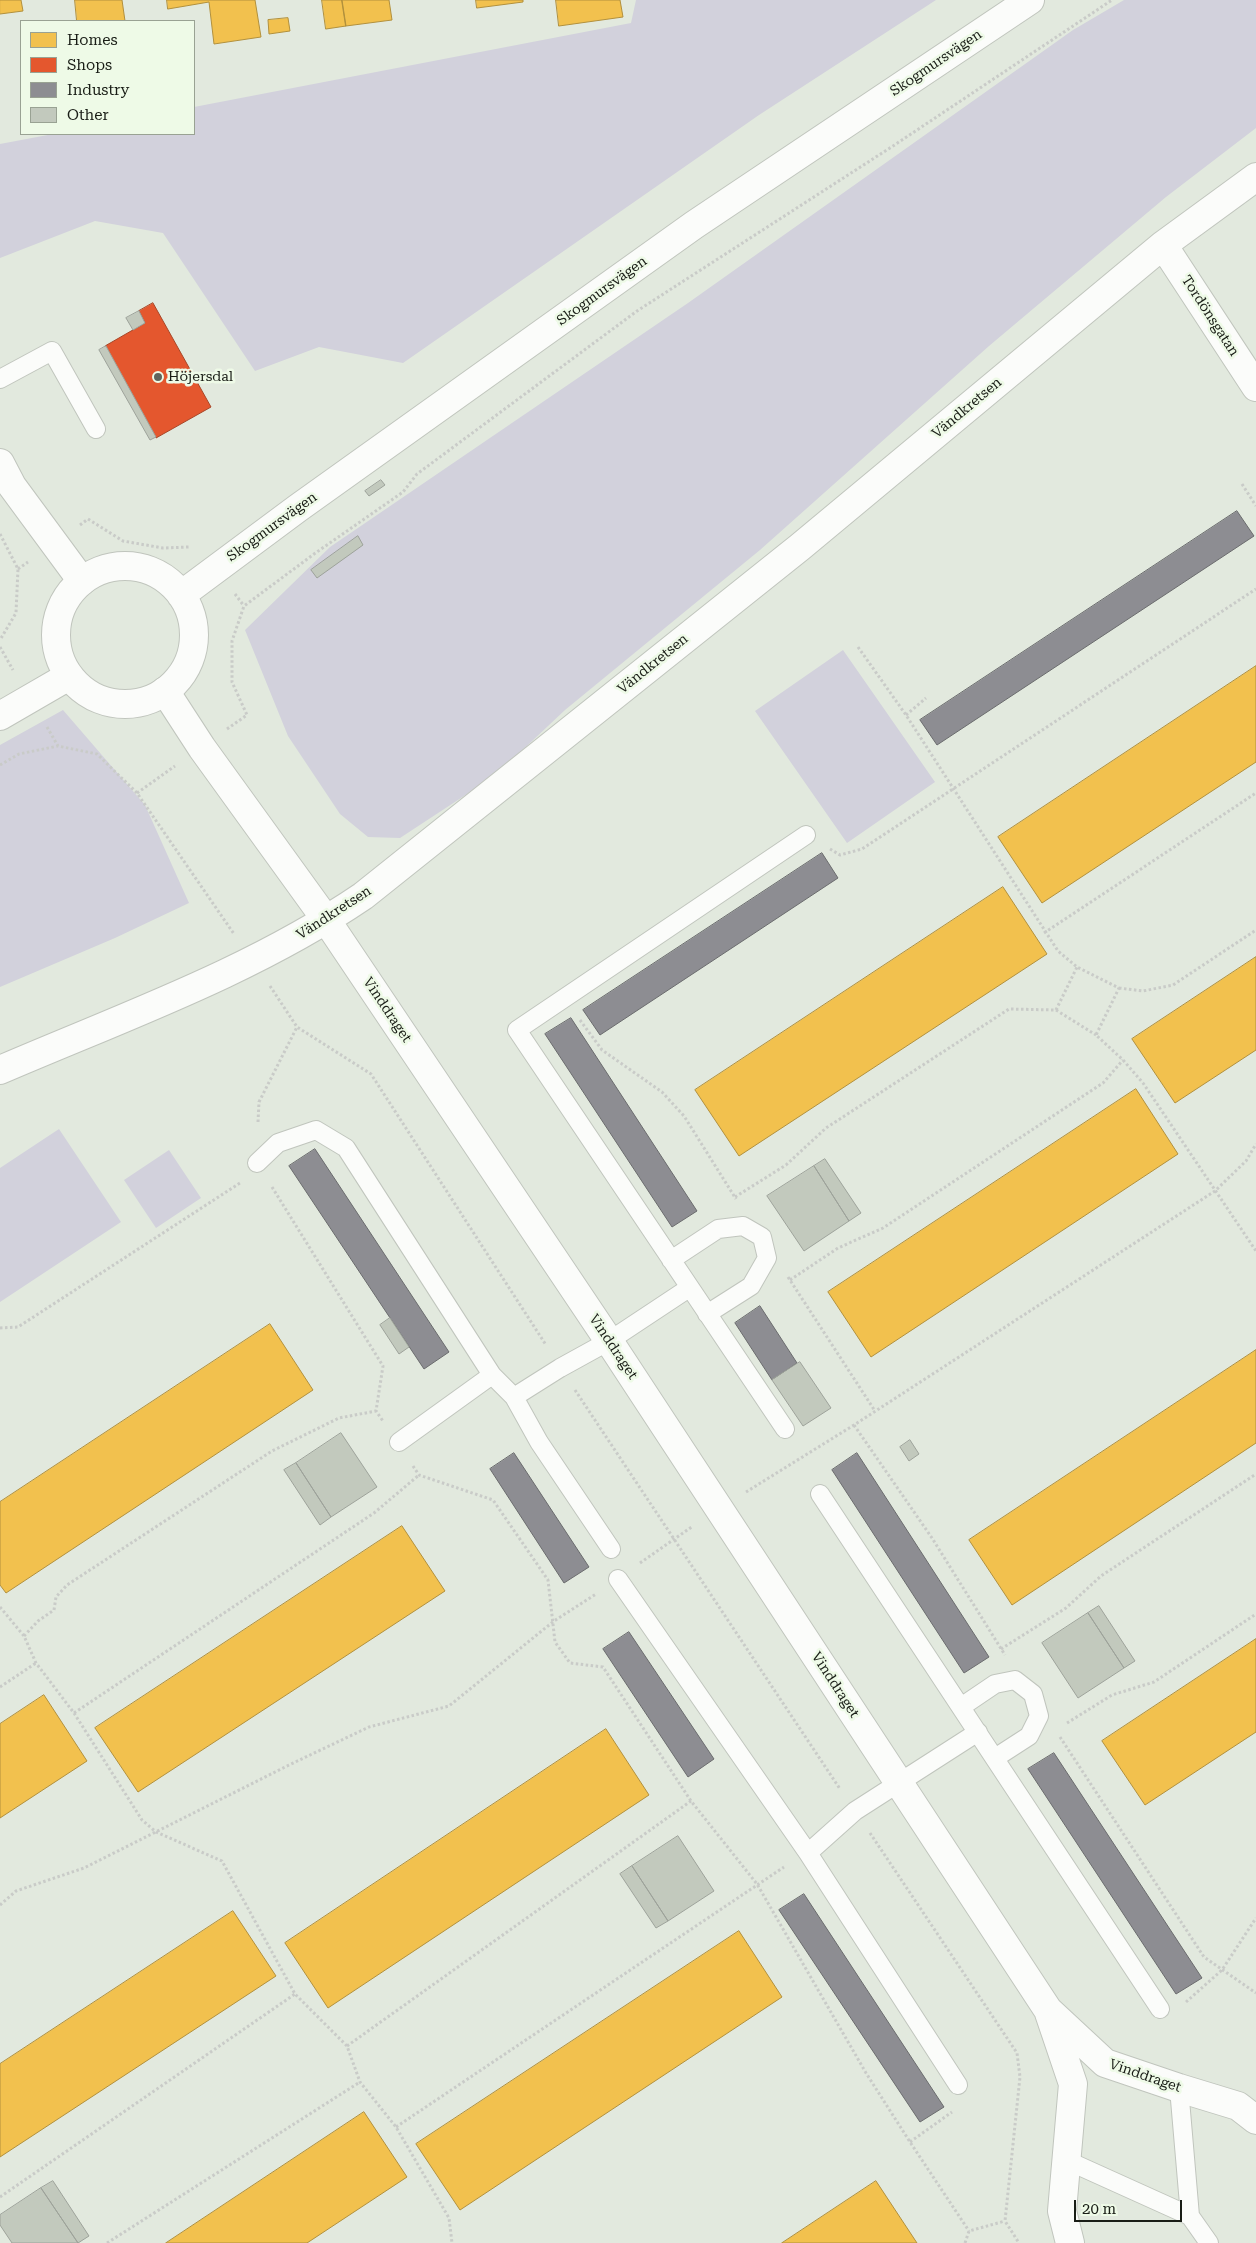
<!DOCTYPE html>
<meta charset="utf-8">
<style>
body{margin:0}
#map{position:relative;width:1256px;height:2243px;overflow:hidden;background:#e2e9de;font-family:"Roboto Serif",serif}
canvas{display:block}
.legend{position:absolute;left:20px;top:20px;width:175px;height:115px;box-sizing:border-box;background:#eefae7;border:1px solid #99a293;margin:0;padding:6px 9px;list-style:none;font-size:15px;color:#191d16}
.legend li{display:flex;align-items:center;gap:10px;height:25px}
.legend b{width:25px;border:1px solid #99a293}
.scale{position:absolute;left:1074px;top:2200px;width:108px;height:22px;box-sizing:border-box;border:2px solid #191d16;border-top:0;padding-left:6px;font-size:15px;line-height:18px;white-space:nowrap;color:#191d16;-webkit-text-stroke:4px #eefae7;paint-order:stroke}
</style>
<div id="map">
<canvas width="1256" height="2243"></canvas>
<ul class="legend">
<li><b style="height:14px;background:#f2c14e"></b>Homes</li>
<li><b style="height:14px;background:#e4572e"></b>Shops</li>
<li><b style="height:14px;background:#8d8d92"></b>Industry</li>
<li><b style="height:14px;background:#c2c9bd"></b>Other</li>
</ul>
<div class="scale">20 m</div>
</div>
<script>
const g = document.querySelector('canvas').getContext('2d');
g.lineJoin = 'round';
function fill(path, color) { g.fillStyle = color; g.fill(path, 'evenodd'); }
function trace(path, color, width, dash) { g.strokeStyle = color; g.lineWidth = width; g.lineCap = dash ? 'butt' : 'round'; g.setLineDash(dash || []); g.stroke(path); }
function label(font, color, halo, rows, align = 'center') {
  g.font = font + ' "Roboto Serif",serif'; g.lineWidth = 5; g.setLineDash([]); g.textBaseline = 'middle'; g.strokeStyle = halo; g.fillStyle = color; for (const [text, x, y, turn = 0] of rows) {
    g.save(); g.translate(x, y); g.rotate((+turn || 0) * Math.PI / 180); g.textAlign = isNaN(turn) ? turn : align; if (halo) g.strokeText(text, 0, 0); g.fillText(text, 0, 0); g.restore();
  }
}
fill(new Path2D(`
 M636 0H936L759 115 403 363 319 347 255 371 163 233 95 221 0 258V144L53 134H194V107L631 23Z
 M1124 0H1256V128L1166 197 989 346 760 550 565 710 496 775 400 838 368 837 340 814 288 736 245 630 330 547 688 303 1073 30Z
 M843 650 935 782 847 843 755 711Z
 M63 710 145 805 189 903 115 938 0 987V745Z
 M59 1129 121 1222 0 1302V1168Z
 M169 1150 201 1198 156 1228 124 1180Z`), '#d2d1dc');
const homes = new Path2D(`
 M0 0H21L23 11 0 14Z
 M75 0H122L125 21H77Z
 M167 0H255L261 37 214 44 209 2 168 9Z
 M322 0H342L346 26 326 29Z
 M342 0H389L392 20 346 26Z
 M476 0H523V2L477 8Z
 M556 0H620L623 17 559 26Z
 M288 18 290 31 269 34 268 20Z
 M1256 666V762L1042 903 998 837Z
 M1003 887 1047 954 739 1156 695 1090Z
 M1256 957V1050L1175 1103 1132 1039Z
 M1136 1089 1178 1154 871 1357 828 1292Z
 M270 1324 313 1390 6 1593 0 1585V1502Z
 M1256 1350V1443L1012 1605 969 1540Z
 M402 1526 445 1591 138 1792 95 1728Z
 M1256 1639V1732L1145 1805 1102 1741Z
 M44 1695 87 1761 0 1818V1724Z
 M606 1729 649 1795 328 2008 285 1943Z
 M233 1911 276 1976 0 2157V2064Z
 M739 1931 782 1997 460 2210 416 2144Z
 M364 2112 407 2177 307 2243H166Z
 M876 2181 917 2243H782Z`);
fill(homes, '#f2c14e');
trace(homes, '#b1903d', 1);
const shops = new Path2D(`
 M153 303 211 407 156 438 105 346 145 323 139 311Z`);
fill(shops, '#e4572e');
trace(shops, '#a74627', 1);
const industry = new Path2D(`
 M1237 511 1254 536 937 745 920 720Z
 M822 853 838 878 600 1035 583 1010Z
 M571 1018 697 1211 672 1227 545 1034Z
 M315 1149 449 1352 424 1369 289 1166Z
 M760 1306 797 1363 772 1380 735 1323Z
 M514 1453 589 1567 564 1583 490 1469Z
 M857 1453 989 1657 964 1673 832 1470Z
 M629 1632 714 1759 688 1777 603 1649Z
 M1054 1753 1202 1978 1176 1994 1028 1769Z
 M804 1894 944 2107 920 2122 779 1910Z`);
fill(industry, '#8d8d92');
trace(industry, '#6a6b6d', 1);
const building = new Path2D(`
 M139 311 145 323 133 330 126 318Z
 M106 346 156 437 150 440 99 350Z
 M381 480 385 485 369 496 365 491Z
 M358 536 363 545 317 578 311 570Z
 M825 1159 861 1213 849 1221 814 1166Z
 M814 1166 849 1221 804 1251 767 1196Z
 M390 1318 409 1347 399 1354 380 1325Z
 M800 1362 831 1408 803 1426 772 1380Z
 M341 1433 377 1487 331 1517 296 1463Z
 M910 1440 919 1454 909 1461 900 1447Z
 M296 1463 331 1517 320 1525 284 1470Z
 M1099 1606 1135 1661 1124 1668 1088 1613Z
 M1088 1613 1124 1668 1078 1698 1042 1643Z
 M678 1836 714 1891 668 1921 632 1866Z
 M632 1866 668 1921 656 1928 620 1874Z
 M53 2181 89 2236 78 2243 41 2188Z
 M41 2188 78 2243H12L0 2225V2215Z`);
fill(building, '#c2c9bd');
trace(building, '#9da29a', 1);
const service = new Path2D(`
 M0 379 52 351 96 429
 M257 1163 278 1143 316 1130 346 1148 492 1375 514 1397 539 1442 611 1549
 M671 1260 718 1229 743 1226 762 1237 767 1258 751 1286 707 1314
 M514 1397 560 1368 609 1341 689 1288
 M785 1429 517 1030 806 835
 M399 1442 492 1375
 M820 1494 1160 2009
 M618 1579 808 1853 958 2085
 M961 1707 995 1684 1015 1680 1033 1694 1039 1716 1029 1736 995 1758
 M808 1853 855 1811 978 1732
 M1179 2088 1190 2216 1209 2243
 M1066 2160 1190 2216`);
const minor = new Path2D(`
 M1163 245 1256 387
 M0 463 12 486 82 581
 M165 691 202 748 327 921 609 1341 1048 2010 1105 2063 1179 2088 1238 2106 1256 2120
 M0 1070C123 1017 251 972 363 896L800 547 1163 245 1256 177
 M1049 2013 1073 2084 1062 2211 1070 2243`);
const tertiary = new Path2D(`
 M56 635a69 69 0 1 1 138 0a69 69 0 1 1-138 0Z
 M181 595 298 508 694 225 1030 0
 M0 716 69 676`);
trace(service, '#c0c5bd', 20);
trace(minor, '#c0c5bd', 30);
trace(tertiary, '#c0c5bd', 30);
trace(new Path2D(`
 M1242 484 1256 506
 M80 525 88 519 123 541 163 548 189 547
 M0 534 18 569 16 613 0 640
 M18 569 28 562
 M235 594 244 606
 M0 647 13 670
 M858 647 906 715 1058 951 1077 967 1119 988 1096 1035 1123 1060 1143 1083 1256 1251
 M906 715 926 698
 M47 727 58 746 97 754 137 793 234 934
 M227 729 247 715 232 682V641L244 606 314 554 403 492 417 474 637 311 893 146 1112 0
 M0 765 19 754 58 746
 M137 793 175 766
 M830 849 840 855 862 849 1256 589
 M1044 933 1256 793
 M270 986 297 1027 371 1074 546 1345
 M1119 988 1143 991 1173 985 1256 930
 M1056 1010 1077 967
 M580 1020 602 1050 662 1092 684 1116 736 1199
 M258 1122 259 1102 297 1027
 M272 1187 383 1366 376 1411 383 1421
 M735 1197 786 1165 826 1128 1009 1009 1056 1010 1096 1035
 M788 1277 875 1411
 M790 1280 838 1248 883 1228 1103 1083 1123 1060
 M0 1328 18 1327 240 1183
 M575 1390 840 1789
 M854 1425 932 1538 1005 1655
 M413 1466 419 1475 493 1500 548 1580 555 1642 570 1663 603 1667 691 1801 757 1884 866 2073 910 2142 969 2231
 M746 1492 854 1425 1215 1191 1246 1161 1256 1144
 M640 1563 693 1526
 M0 1607 24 1636 36 1663 74 1713 142 1820 156 1832 222 1861 295 1994 347 2046 360 2082 396 2127 449 2218 452 2243
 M24 1636 38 1621 54 1610 56 1597 67 1585 272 1451 339 1418 376 1411
 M1001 1649 1066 1608 1101 1576 1256 1474
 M0 1687 36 1663
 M74 1713 374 1513 419 1475
 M1067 1723 1112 1695 1154 1682 1256 1614
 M1060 1737 1204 1957 1256 1993
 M870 1833 1017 2053 1020 2077 1005 2221 1019 2243
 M0 1905 16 1891 84 1868 289 1765 369 1727 449 1706 554 1621 596 1594
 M1186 2002 1222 1970 1256 1918
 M347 2046 691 1801
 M396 2127 784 1867
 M910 2142 952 2112
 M0 2197 295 1994
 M107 2243 360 2082
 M965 2243 969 2231 1005 2221`), '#c9cbc8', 3, [2.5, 2.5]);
trace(service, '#fbfcfa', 18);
trace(minor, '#fbfcfa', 28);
trace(tertiary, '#fbfcfa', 28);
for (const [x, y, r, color] of [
 [158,377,5,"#5f645c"]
]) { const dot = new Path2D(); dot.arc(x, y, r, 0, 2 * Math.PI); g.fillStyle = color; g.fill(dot); trace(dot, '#eefae7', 2); }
label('14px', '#191d16', '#eefae7', [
 ["Skogmursvägen",936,63,-34],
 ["Skogmursvägen",602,291,-36],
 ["Tordönsgatan",1210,316,57],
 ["Vändkretsen",967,408,-40],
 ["Skogmursvägen",272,527,-36],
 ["Vändkretsen",653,664,-39],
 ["Vändkretsen",334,913,-33],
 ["Vinddraget",387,1010,56],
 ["Vinddraget",613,1347,56],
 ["Vinddraget",835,1685,57],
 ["Vinddraget",1145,2076,19]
]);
label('14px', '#191d16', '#eefae7', [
 ["Höjersdal",168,377]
], 'left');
</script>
